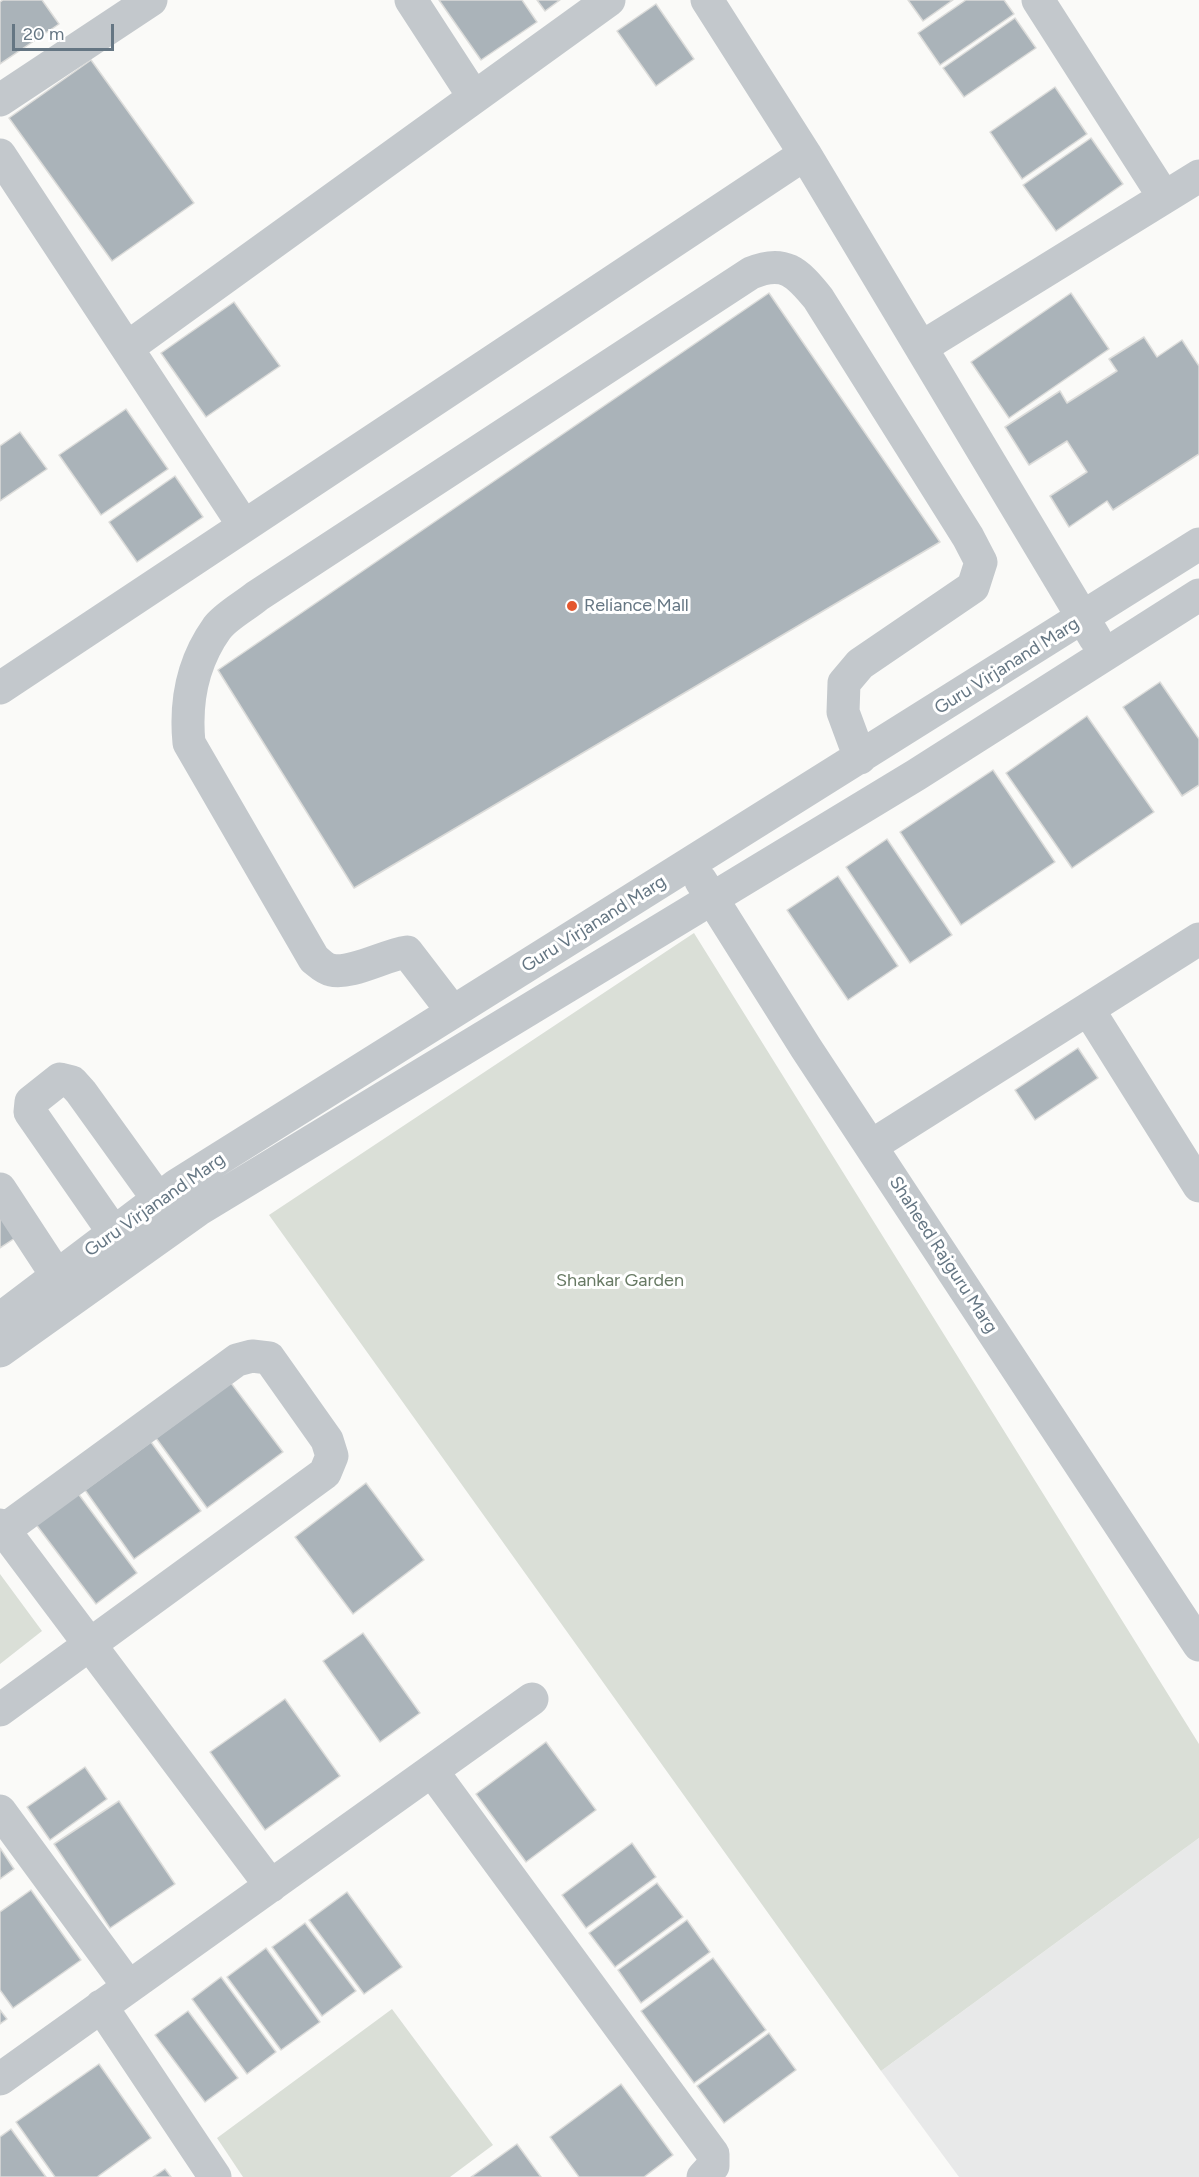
<!DOCTYPE html>
<style>
body{margin:0}
#map{position:relative;width:1199px;height:2177px;overflow:hidden;background:#fafaf8;font-family:Figtree,sans-serif}
canvas{display:block}
.scale{position:absolute;left:12px;top:24px;width:102px;height:27px;box-sizing:border-box;border:3px solid #657683;border-top:0;padding-left:8px;font-size:18px;line-height:21px;white-space:nowrap;color:#657683;-webkit-text-stroke:4px #fff;paint-order:stroke}
</style>
<div id="map">
<canvas width="1199" height="2177"></canvas>
<div class="scale">20 m</div>
</div>
<script>
const g = document.querySelector('canvas').getContext('2d');
g.lineJoin = 'round';
function fill(path, color) { g.fillStyle = color; g.fill(path, 'evenodd'); }
function trace(path, color, width, dash) { g.strokeStyle = color; g.lineWidth = width; g.lineCap = dash ? 'butt' : 'round'; g.setLineDash(dash || []); g.stroke(path); }
function label(font, color, halo, rows, align = 'center') {
  g.font = font + ' Figtree,sans-serif'; g.lineWidth = 6; g.setLineDash([]); g.textBaseline = 'middle'; g.strokeStyle = halo; g.fillStyle = color; for (const [text, x, y, turn = 0] of rows) {
    g.save(); g.translate(x, y); g.rotate((+turn || 0) * Math.PI / 180); g.textAlign = isNaN(turn) ? turn : align; if (halo) g.strokeText(text, 0, 0); g.fillText(text, 0, 0); g.restore();
  }
}
fill(new Path2D(`
 M1199 1838V2177H959L881 2071Z`), '#e8e9e9');
fill(new Path2D(`
 M694 933 1199 1744V1838L881 2071 269 1215Z
 M0 1574 42 1631 0 1664Z
 M392 2009 493 2145 450 2177H243L217 2138Z`), '#dadfd7');
const building = new Path2D(`
 M3 0H42L59 24 0 64V2Z
 M439 0H522L537 22 481 60Z
 M537 0H560L545 11Z
 M908 0H953L923 21Z
 M966 0H1004L1014 14 940 65 918 33Z
 M656 4 694 59 656 86 617 31Z
 M1015 18 1036 48 964 97 943 68Z
 M91 60 194 203 112 261 9 118Z
 M1055 87 1087 134 1022 179 990 132Z
 M1091 138 1123 184 1056 231 1023 185Z
 M769 293 940 542 354 888 218 670Z
 M1071 293 1109 349 1009 418 971 362Z
 M234 302 280 366 206 417 161 353Z
 M1144 337 1157 357 1182 340 1199 366V454L1113 510 1107 501 1069 527 1050 496 1087 472 1067 441 1029 465 1005 427 1060 391 1067 403 1117 371 1109 359Z
 M126 409 168 469 101 515 59 455Z
 M20 432 47 469 0 501V446Z
 M175 476 203 517 137 562 109 522Z
 M1160 682 1199 739V785L1182 796 1123 707Z
 M1087 716 1154 812 1072 868 1006 773Z
 M993 770 1055 862 961 925 900 832Z
 M887 839 952 935 910 963 846 867Z
 M838 876 898 966 848 1000 787 910Z
 M1078 1048 1098 1078 1035 1120 1015 1090Z
 M0 1216 15 1238 0 1248Z
 M231 1383 283 1452 207 1508 156 1438Z
 M151 1442 201 1511 134 1559 85 1490Z
 M366 1483 424 1560 353 1614 295 1537Z
 M77 1492 137 1573 96 1604 35 1523Z
 M363 1633 420 1713 380 1742 323 1661Z
 M285 1699 340 1776 265 1830 210 1752Z
 M546 1742 596 1810 526 1862 476 1794Z
 M85 1767 107 1799 50 1840 27 1807Z
 M119 1801 175 1884 110 1928 54 1844Z
 M632 1843 656 1877 586 1928 562 1895Z
 M0 1848 14 1869 0 1879Z
 M657 1883 683 1917 615 1967 589 1933Z
 M31 1890 81 1960 13 2008 0 1990V1912Z
 M347 1892 402 1967 364 1994 309 1920Z
 M687 1920 710 1952 641 2003 618 1970Z
 M305 1923 356 1991 322 2016 272 1947Z
 M266 1948 320 2022 281 2050 227 1977Z
 M713 1958 766 2030 694 2083 641 2011Z
 M221 1977 276 2052 247 2074 192 1999Z
 M0 2010 7 2019 0 2024Z
 M188 2011 238 2078 205 2102 155 2035Z
 M769 2033 796 2070 724 2123 697 2086Z
 M99 2064 151 2138 97 2177H55L16 2122Z
 M621 2084 673 2155 644 2177H579L550 2137Z
 M11 2129 46 2177H0V2137Z
 M517 2144 541 2177H471Z
 M165 2169 171 2177H153Z`);
fill(building, '#aab3b9');
trace(building, '#dcdcda', 1.5);
trace(new Path2D(`
 M411 0 474 97
 M707 0 805 154 1095 638
 M1038 0 1164 197
 M0 100 151 0
 M0 155 244 526
 M922 347 1199 176
 M127 348 609 0
 M0 688 805 154
 M701 881 806 1048 1199 1645
 M1088 1009 1199 1186
 M453 1012 407 952C385 955 351 975 331 970 325 969 319 963 314 959L189 743C185 702 192 663 217 628 226 616 245 606 257 596L751 273C784 259 797 272 818 298L968 537 981 562 973 587 860 664 844 683 843 712 860 758
 M871 1146 1199 939
 M0 1189 57 1276
 M114 1233 30 1112 31 1102 60 1079 72 1082 81 1092 158 1199
 M0 1319 177 1185 1199 544
 M0 1351 198 1210 916 775 1199 595
 M0 1525 271 1886
 M0 1710 325 1473 332 1456 327 1440 269 1358 252 1356 237 1360 4 1530
 M432 1771 713 2154V2166L703 2177
 M0 1811 129 1987
 M101 2006 215 2177
 M0 2079 532 1699`), '#c3c8cc', 33);
for (const [x, y, r, color] of [
 [572,606,6,"#e4572e"]
]) { const dot = new Path2D(); dot.arc(x, y, r, 0, 2 * Math.PI); g.fillStyle = color; g.fill(dot); trace(dot, '#fff', 2); }
label('18px', '#657683', '#fff', [
 ["Reliance Mall",584,606]
], 'left');
label('18px', '#657683', '#fff', [
 ["Guru Virjanand Marg",1007,666,-32],
 ["Guru Virjanand Marg",594,924,-32],
 ["Guru Virjanand Marg",155,1205,-35],
 ["Shaheed Rajguru Marg",943,1255,57]
]);
label('18px', '#687a64', '#fff', [
 ["Shankar Garden",620,1281]
]);
</script>
